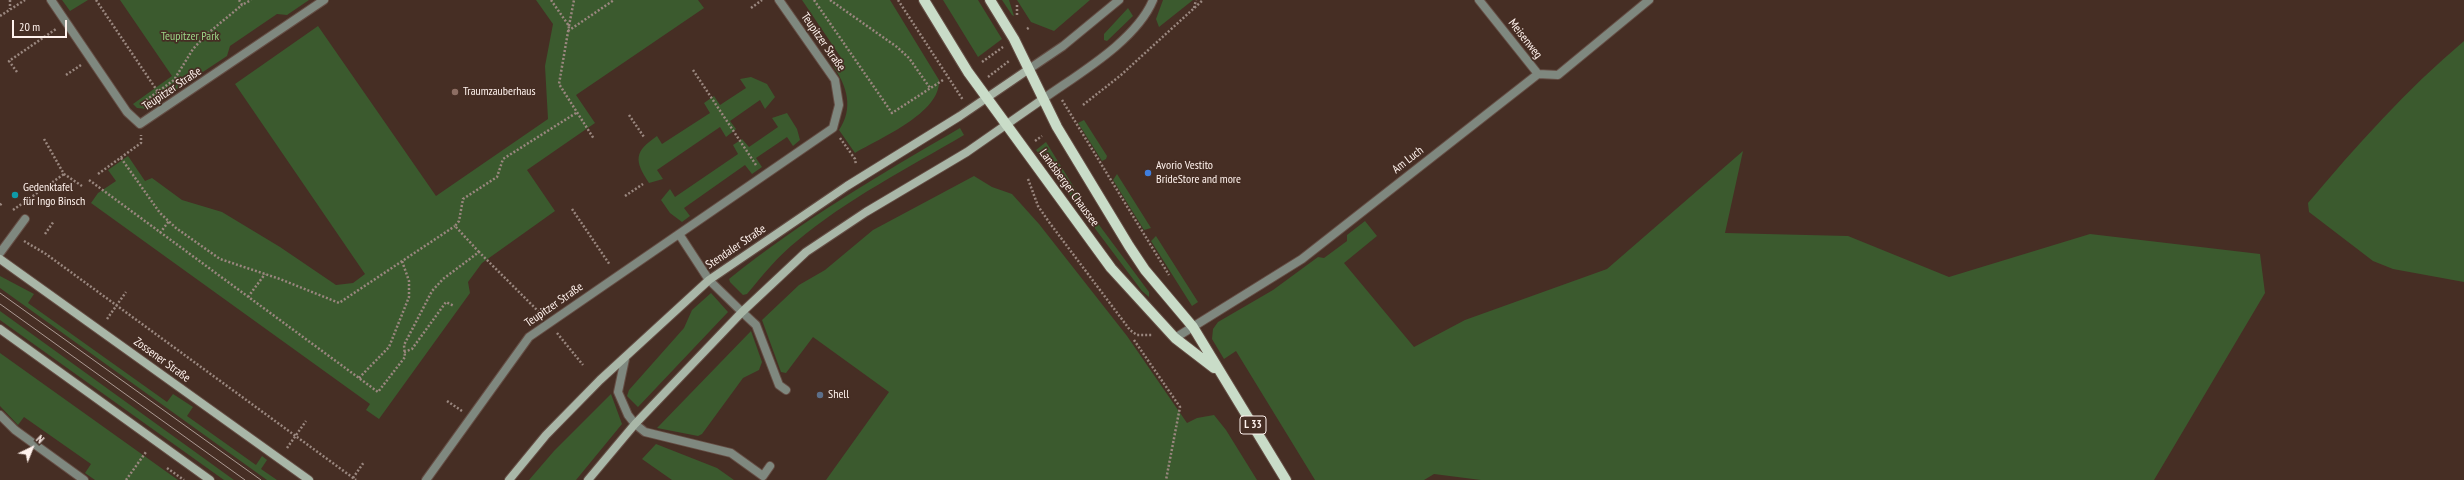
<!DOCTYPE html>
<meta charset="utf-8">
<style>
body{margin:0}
#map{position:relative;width:2464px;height:480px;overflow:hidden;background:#462e24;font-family:"PT Sans Narrow",sans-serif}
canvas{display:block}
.north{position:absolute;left:12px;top:428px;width:40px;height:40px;-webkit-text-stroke:3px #462e24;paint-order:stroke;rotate:43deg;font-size:11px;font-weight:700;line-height:16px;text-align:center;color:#fff2ed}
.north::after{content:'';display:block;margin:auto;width:14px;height:18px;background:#fff2ed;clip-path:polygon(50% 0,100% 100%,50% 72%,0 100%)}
.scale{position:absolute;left:12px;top:20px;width:55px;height:18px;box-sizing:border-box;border:2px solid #fff2ed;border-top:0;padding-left:5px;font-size:12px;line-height:14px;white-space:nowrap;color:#fff2ed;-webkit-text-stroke:3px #462e24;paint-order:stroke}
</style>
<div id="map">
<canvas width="2464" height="480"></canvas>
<div class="north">N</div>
<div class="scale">20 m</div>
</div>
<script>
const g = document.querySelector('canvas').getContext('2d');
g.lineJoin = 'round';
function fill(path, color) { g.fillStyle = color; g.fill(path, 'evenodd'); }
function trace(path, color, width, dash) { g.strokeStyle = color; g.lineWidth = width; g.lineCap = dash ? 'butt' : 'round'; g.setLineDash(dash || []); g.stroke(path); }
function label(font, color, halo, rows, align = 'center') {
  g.font = font + ' "PT Sans Narrow",sans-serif'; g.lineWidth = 3.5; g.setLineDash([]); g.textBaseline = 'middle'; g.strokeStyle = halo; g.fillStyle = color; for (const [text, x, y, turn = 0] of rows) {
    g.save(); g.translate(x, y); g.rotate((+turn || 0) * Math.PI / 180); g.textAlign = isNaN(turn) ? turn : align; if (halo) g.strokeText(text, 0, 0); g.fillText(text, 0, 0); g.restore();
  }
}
fill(new Path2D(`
 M62 0H88L70 11Z
 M120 0H309L287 15 277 14 230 46 227 56 147 109 137 108 133 104 172 76Z
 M536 0H698L704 8 576 95 595 123 527 170 555 211 482 263 468 282 470 293 379 419 366 410 370 404 91 203 98 193 116 181 108 170 128 156 145 181 152 178 182 200 222 212 280 247 336 285 353 283 365 274 235 84 318 26 436 196 548 119 545 66 553 24Z
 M802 0H890L939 80C941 113 880 138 855 153L839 130C854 108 847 86 833 66L842 59Z
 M943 0H978L1002 39 978 57Z
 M1002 0H1009L1014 16 1012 15Z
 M1017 0H1090L1054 31 1031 22Z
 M1163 0H1193L1159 27 1156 19Z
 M1128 8 1133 16 1107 41 1104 40V34Z
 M2464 41V282L2393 269 2373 261 2309 212 2308 203C2357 145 2406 90 2464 41Z
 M751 77 767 84 775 97 765 109 760 100 730 121 736 129 726 137 720 127 657 170 663 179 649 183C634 160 634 152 657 136L662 144 710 113 704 103 714 96 720 105 746 88 740 79Z
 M787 113 797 129 800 140 793 146 787 137 756 158 762 167 752 174 745 165 684 208 690 216 682 222 670 213 661 200 670 189 675 197 738 154 733 145 742 139 749 147 778 127 772 118Z
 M1084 120 1107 156 1106 159 1102 161 1078 123Z
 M960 128 964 135C908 168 847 199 797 241 778 256 763 275 747 294L743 295 730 282 729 279C801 221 881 174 960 128Z
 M1046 142 1088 210 1149 292V297L1142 291 1036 150Z
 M1743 151 1725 233 1848 236 1949 277 2090 234 2260 254 2265 293 2154 480H1481L1434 474 1424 480H1315L1236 351 1224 359 1212 339 1213 329 1218 322 1273 290 1318 257 1324 258 1347 241V235L1365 221 1377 236 1344 263 1414 347 1465 320 1607 269Z
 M1117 174 1151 228 1144 230 1113 180Z
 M974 176 992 187 1012 194 1039 224 1127 336 1187 423 1197 418 1214 415 1226 430 1257 480H826L889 392 813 337 786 373 781 372 762 320 799 285 825 270 873 230Z
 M1156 236 1198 302 1192 306 1151 241Z
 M0 276 34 294 28 303 167 402 173 394 193 407 187 416 256 465 262 456 267 460 261 469 277 480H267L0 288Z
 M711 293 728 312 638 407 627 396 629 390 684 328 692 310Z
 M0 311 234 480H224L0 320Z
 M751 331 762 362 759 370 743 378 702 434 698 436 657 428Z
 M0 353 178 480H95L85 473 91 464 24 417 18 425 0 406Z
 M611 394 622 424 576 480H529L554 451Z
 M656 444 717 468 734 480H672L642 459Z`), '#3b5a2e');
const lane = new Path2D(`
 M1029 69 1063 46 1119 0
 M1043 99C1078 74 1136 41 1153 0
 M679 234 709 280
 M0 253 25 219
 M742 312 756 325 779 385 786 390
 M625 359 618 392 628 415 635 424 645 432 731 453 763 476 770 466
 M0 415 15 430 84 480
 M426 480 529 337 833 128 839 105 835 80 779 0`);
const street = new Path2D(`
 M51 0 127 112 140 124 324 0
 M1479 0 1538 74
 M709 280 742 312
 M1175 338 1302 259 1538 74 1558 75 1649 0`);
const secondary = new Path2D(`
 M0 259 309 480
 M0 329 210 480
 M509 480 546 435 600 380 709 280 847 186 960 116 1029 69
 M588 480 635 424 742 312 806 252 866 212 967 152 1043 99`);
const primary = new Path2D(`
 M924 0 968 72 1111 268 1175 338 1214 368
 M990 0 1014 39 1057 127 1129 246 1145 270 1193 327 1286 480`);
trace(lane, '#644d44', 10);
trace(street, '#644d44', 10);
trace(secondary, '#644d44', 10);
trace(primary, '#644d44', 12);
trace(new Path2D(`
 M10 0V9
 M96 0 158 92
 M239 0 242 5 251 0
 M551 0 569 26 559 84 594 139
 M814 0 892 113 943 80
 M830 0 897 47 909 58 930 88
 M898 0 963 100
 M1017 5V17
 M751 8 762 0
 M1194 8 1196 0
 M0 16 25 0
 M569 26 574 0
 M1027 29 1030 27
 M568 31 614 0
 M982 62 1003 47
 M693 70 756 165
 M17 72 9 61 56 29
 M66 75 81 65
 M988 77 1009 61
 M1062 100 1169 275
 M1083 105 1121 75 1203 0
 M142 106V103L174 80 193 49 207 34 242 5
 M629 115 644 137
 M840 138 855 159 856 165
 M44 139 64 174 82 186
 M1035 141 1042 136
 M121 158 160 213 176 228 220 259 280 279 339 303 455 226
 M98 174 141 143V135
 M1028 179 1038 206 1049 222 1130 330 1137 335H1153
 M89 180 378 392 405 357 404 345 432 291 443 279 479 252 541 314
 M625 196 643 184
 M0 205 2 203
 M572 209 610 265
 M13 210 64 174
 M160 233 169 221
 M45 234 54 221
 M24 241 46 254 356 480
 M479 252 455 226 459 221 463 199 497 177 503 159 576 113
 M248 297 265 274
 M107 319 126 292
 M557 333 583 365
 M1134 340 1180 407 1166 480
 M404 352 412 349 446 302 454 306
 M359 378 389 347 409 297V281L402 261
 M447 401 462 411
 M287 448 306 421
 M167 468 184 480
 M353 478 364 462
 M126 480 146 452`), '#9a877f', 2.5, [2, 2]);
trace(lane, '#7f887f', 8);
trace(street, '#7f887f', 8);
trace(secondary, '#a9b7a8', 8);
trace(primary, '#c9dcc8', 10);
trace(new Path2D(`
 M0 293 261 480
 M0 304 245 480`), '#ac9a93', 1);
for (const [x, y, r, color] of [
 [455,92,4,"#8d6e63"],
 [1148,173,4,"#3f7fe0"],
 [15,195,4,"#0f9aa8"],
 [820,395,4,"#5c6f8a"]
]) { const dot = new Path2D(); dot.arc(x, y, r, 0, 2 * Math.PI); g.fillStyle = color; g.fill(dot); trace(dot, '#462e24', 1.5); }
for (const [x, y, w] of [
 [1253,425,26]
]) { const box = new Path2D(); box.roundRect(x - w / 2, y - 9, w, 18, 3); g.fillStyle = '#462e24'; g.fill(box); trace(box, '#fff2ed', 1); }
label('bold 11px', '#fff2ed', null, [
 ["L 33",1253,425]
]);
label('12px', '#9bd386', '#462e24', [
 ["Teupitzer Park",190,37]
]);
label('12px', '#fff2ed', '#462e24', [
 ["Meisenweg",1525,39,52],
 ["Teupitzer Straße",823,42,55],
 ["Teupitzer Straße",172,89,-34],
 ["Am Luch",1408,160,-38],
 ["Landsberger Chaussee",1069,188,54],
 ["Stendaler Straße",736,247,-34],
 ["Teupitzer Straße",554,305,-35],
 ["Zossener Straße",162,360,36]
]);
label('12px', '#fff2ed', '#462e24', [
 ["Traumzauberhaus",463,92],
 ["Avorio Vestito",1156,166],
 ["BrideStore and more",1156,180],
 ["Gedenktafel",23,188],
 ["für Ingo Binsch",23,202],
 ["Shell",828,395]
], 'left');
</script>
